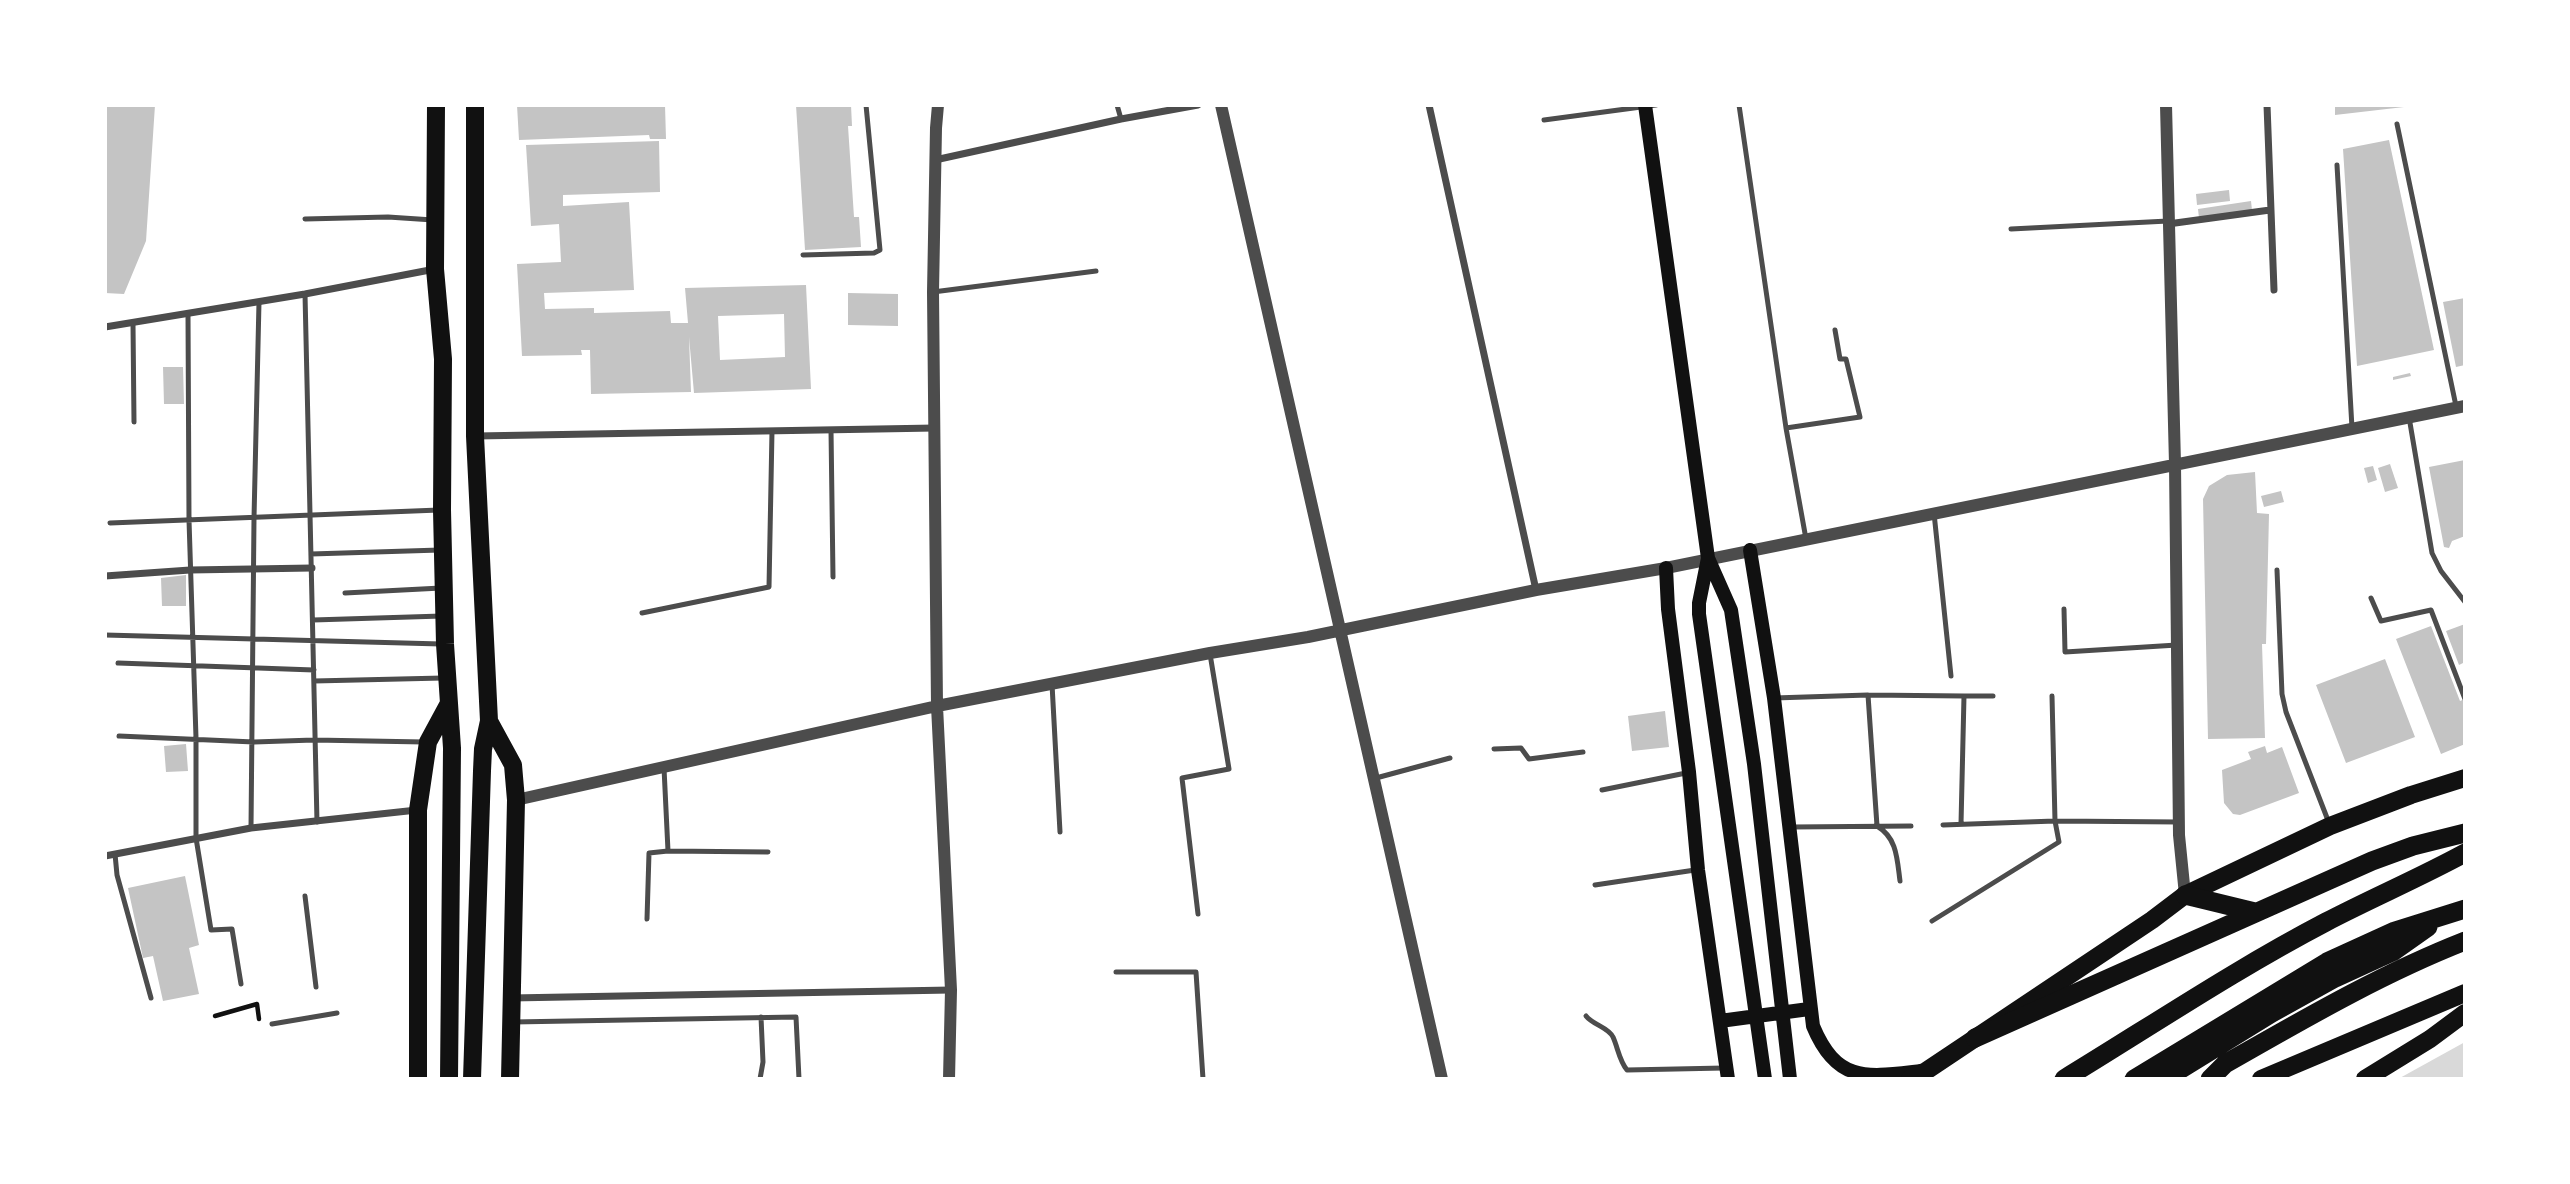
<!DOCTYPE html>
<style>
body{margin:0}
#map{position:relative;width:2570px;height:1184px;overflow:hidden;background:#fff;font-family:Arial,sans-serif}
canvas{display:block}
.frame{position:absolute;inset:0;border:107px solid #fff;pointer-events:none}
</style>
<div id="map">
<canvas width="2570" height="1184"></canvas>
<div class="frame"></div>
</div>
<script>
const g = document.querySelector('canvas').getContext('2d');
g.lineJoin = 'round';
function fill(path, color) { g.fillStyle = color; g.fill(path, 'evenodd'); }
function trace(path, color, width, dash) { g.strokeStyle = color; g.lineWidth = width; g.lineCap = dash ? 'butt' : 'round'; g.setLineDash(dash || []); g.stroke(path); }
fill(new Path2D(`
 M2465 1042V1079H2398Z`), '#d9d9d9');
fill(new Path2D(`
 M105 105H155L146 241 124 294 105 293Z
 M517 105H665L666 139H650L649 135 519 140Z
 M796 105H851L852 126H848L854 217H859L861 247 805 250Z
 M2335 105H2404V107L2335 115Z
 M2389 140 2434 350 2357 366 2343 149Z
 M659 141 660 192 563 195V206L629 202 634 290 544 293 545 309 594 308V313L670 311 671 323H688L685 288 806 285 811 389 694 393 689 337 691 392 591 394 590 350H581L582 355 522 356 517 264 561 262 559 224 531 226 526 145ZM784 314 785 357 720 360 718 316Z
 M2229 190 2230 201 2197 205 2196 194Z
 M2251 201 2252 210 2199 218 2198 209Z
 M848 293 898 294V326L848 325Z
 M2465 298V365L2456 367 2443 302Z
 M163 367H183L184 404H164Z
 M2410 373 2411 376 2393 380V377Z
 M2465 460V536L2452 541 2449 548 2444 547 2429 467Z
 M2390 464 2398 488 2385 492 2378 468Z
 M2373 466 2377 480 2368 483 2364 468Z
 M2255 472 2257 513 2269 514 2266 644H2262L2265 738 2208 739 2203 499 2209 486 2227 475Z
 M2281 491 2284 502 2264 507 2261 496Z
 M186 575V606H162L161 578Z
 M2465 624V662L2459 665 2446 631Z
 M2431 626 2460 701 2465 699V744L2441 754 2396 639Z
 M2385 659 2415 737 2346 763 2316 685Z
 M1665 711 1669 747 1632 751 1628 716Z
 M186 744 188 771 166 772 164 746Z
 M2265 746 2267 753 2282 747 2299 793 2240 815 2233 814 2224 803 2222 770 2251 759 2248 752Z
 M185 876 199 945 189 948 199 994 163 1001 153 956 143 958 128 888Z`), '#c4c4c4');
trace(new Path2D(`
 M215 1016 257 1004 259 1019`), '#111', 4.5);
trace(new Path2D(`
 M1117 105 1121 119
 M1739 105 1786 428 1806 539
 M1544 120 1656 105
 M2397 124 2456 406
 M2337 165 2352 428
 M305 219 388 217 433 220
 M2011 229 2168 221
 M803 255 874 253 880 250 866 105
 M933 292 1096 271
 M305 294 317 822
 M188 314 189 520 196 738V838L211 930 232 929 241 984
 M133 324 134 422
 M2409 417 2432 553 2441 571 2465 602
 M1786 428 1860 417 1846 359H1840L1835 330
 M831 430 833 577
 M1934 513 1951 676
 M110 523 439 510
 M311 554 440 550
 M2277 570 2282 694 2286 712 2329 823
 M345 593 441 588
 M2371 598 2381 621 2431 610 2465 699
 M2064 609 2065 652 2177 645
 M642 613 769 587 772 431
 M313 620 442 616
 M105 635 441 644
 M118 663 314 670
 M314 681 443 678
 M1052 684 1060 832
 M1868 695 1964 696
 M2052 696 2055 821 2179 822
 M1774 698 1868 695 1877 826C1897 838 1897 858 1900 881
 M119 736 254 742 314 740 424 742
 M1494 749 1521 748 1529 759 1583 752
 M664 768 668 851 768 852
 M1376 778 1450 758
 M1602 790 1686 773
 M1961 824 1964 696H1993
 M1792 827 1911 826
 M251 828 254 518 259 302
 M115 854 117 875 151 998
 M1595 885 1695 870
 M305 896 316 987
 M1198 914 1182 778 1229 769 1210 654
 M647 919 649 853 668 851
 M1932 921 2059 842 2055 821 1943 825
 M1116 972H1196L1203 1079
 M1586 1016C1593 1025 1608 1027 1613 1037 1618 1048 1619 1060 1627 1070L1724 1068
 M513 1022 796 1017 799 1079
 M272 1024 337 1013
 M760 1079 763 1062 761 1017`), '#4c4c4c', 5);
trace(new Path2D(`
 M1429 105 1536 590
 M2267 105 2274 290
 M935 160 1121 119 1198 105
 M2168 224 2270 210
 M105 327 305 294 435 269
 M476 436 935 428
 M105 576 190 570 312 568
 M105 856 251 828 417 810
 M511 998 951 990`), '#4c4c4c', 7);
trace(new Path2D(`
 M938 105 936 128 933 292 937 706 951 990 949 1079
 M1221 105 1442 1079
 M2166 105 2175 464 2179 835 2185 895
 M516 800 937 706 1210 653 1308 637 1536 590 1666 568 2465 406`), '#4c4c4c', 12);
trace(new Path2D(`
 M1645 105 1708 558 1731 610 1754 764 1790 1079
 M1750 550 1774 698 1813 1026C1837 1084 1868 1077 1921 1071
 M1708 558 1699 603V614L1765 1079
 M1666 568 1668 609 1689 772 1698 870 1728 1079
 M1720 1021 1809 1009`), '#111', 14);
trace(new Path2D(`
 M436 105 435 269 443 359 442 510 445 644 452 748 449 1079
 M489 721 513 765 516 800 510 1079
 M418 1079V810L428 742 448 705
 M472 1079 482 771 483 749 489 721 475 436V105
 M1910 1079 1926 1071 2152 920 2185 895 2330 826 2411 795 2465 778
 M2261 1079 2465 993
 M2365 1079 2430 1039 2465 1013`), '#111', 18);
trace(new Path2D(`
 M2185 895 2255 912
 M1975 1038 2372 861 2413 846 2465 833
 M2064 1079C2151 1026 2236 969 2326 922 2372 898 2419 878 2465 853
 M2134 1079 2327 962 2395 931 2465 909
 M2165 1079 2272 1013 2335 978 2394 951 2428 927
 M2210 1079 2225 1064C2304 1019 2381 974 2465 941`), '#111', 19);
</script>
